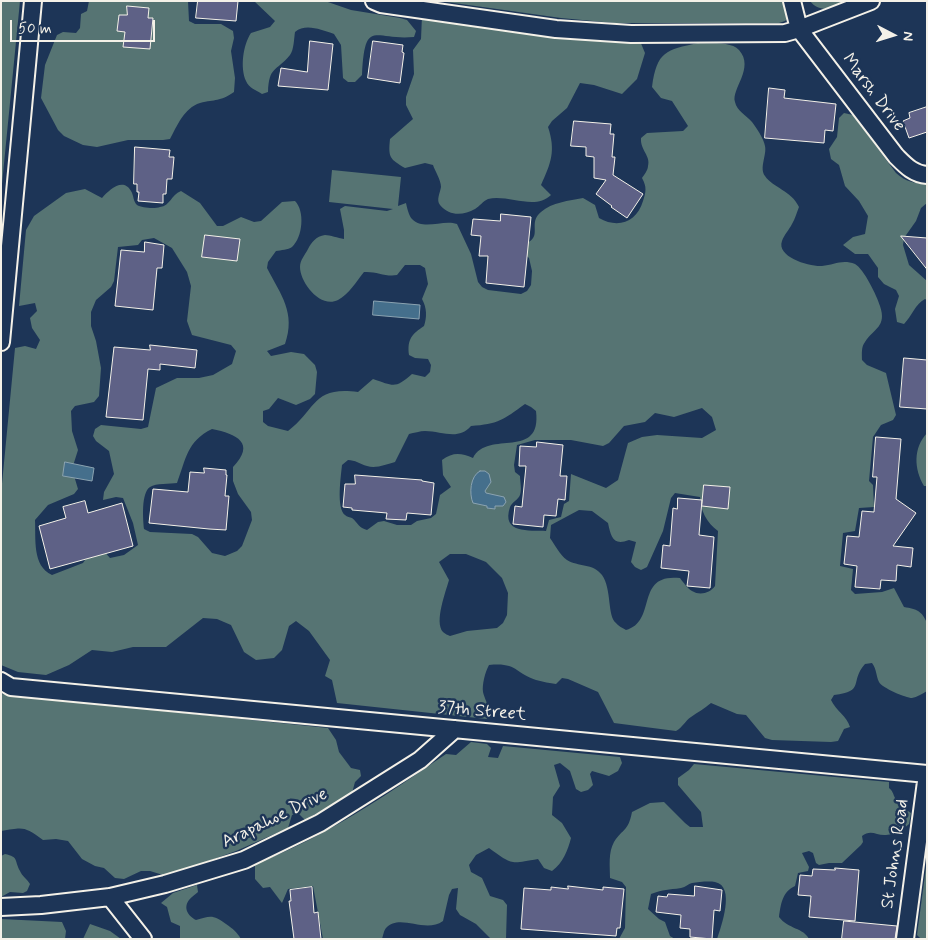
<!DOCTYPE html>
<style>
body{margin:0}
#map{position:relative;width:928px;height:940px;overflow:hidden;background:#1d3557;font-family:Mynerve,sans-serif}
canvas{display:block}
.frame{position:absolute;inset:0;border:2px solid #f4f1e8;pointer-events:none}
.north{position:absolute;left:868px;top:10px;width:50px;height:50px;-webkit-text-stroke:4px #1d3557;paint-order:stroke;rotate:95deg;font-size:14px;font-weight:700;line-height:20px;text-align:center;color:#f4f1e8}
.north::after{content:'';display:block;margin:auto;width:18px;height:22px;background:#f4f1e8;clip-path:polygon(50% 0,100% 100%,50% 72%,0 100%)}
.scale{position:absolute;left:10px;top:20px;width:145px;height:22px;box-sizing:border-box;border:2px solid #f4f1e8;border-top:0;padding-left:6px;font-size:15px;line-height:18px;white-space:nowrap;color:#f4f1e8;-webkit-text-stroke:4px #1d3557;paint-order:stroke}
</style>
<div id="map">
<canvas width="928" height="940"></canvas>
<div class="frame"></div>
<div class="north">N</div>
<div class="scale">50 m</div>
</div>
<script>
const g = document.querySelector('canvas').getContext('2d');
g.lineJoin = 'round';
function fill(path, color) { g.fillStyle = color; g.fill(path, 'evenodd'); }
function trace(path, color, width, dash) { g.strokeStyle = color; g.lineWidth = width; g.lineCap = dash ? 'butt' : 'round'; g.setLineDash(dash || []); g.stroke(path); }
function label(font, color, halo, rows, align = 'center') {
  g.font = font + ' Mynerve,sans-serif'; g.lineWidth = 5; g.setLineDash([]); g.textBaseline = 'middle'; g.strokeStyle = halo; g.fillStyle = color; for (const [text, x, y, turn = 0] of rows) {
    g.save(); g.translate(x, y); g.rotate((+turn || 0) * Math.PI / 180); g.textAlign = isNaN(turn) ? turn : align; if (halo) g.strokeText(text, 0, 0); g.fillText(text, 0, 0); g.restore();
  }
}
fill(new Path2D(`
 M1 1H20L1 194Z
 M89 1H188L189 21 195 24H221L233 31 234 38 231 51 235 78 234 92C219 102 216 99 200 103 184 108 177 126 170 139L163 140H128L97 147 83 145 64 136 58 130 41 98 45 65 57 35 63 32 76 33 80 28 81 14 87 11Z
 M254 1H325L351 10 400 18 407 20 416 31 414 37C374 41 365 17 362 75L355 82H348L343 78 341 45 334 34C321 30 306 23 295 32 294 38 294 50 290 55 276 72 269 66 268 92L262 94C256 90 249 88 246 81 240 68 243 45 251 33L270 27 275 21Z
 M440 1H789V17L785 21 779 23H614L561 18Z
 M810 1H850C836 7 821 15 810 1Z
 M422 16 572 38 640 41 645 53 637 79 622 94 594 85 580 83 567 108 552 121 548 127C556 151 551 163 541 185L551 195C535 211 508 194 488 199 483 201 480 206 475 209 464 215 450 217 440 205 436 200 440 193 441 187 441 180 435 171 433 165L425 163 405 168C390 159 388 158 390 139L413 119 406 105V97L414 74 413 50 421 39Z
 M698 43C710 44 731 41 739 50 755 68 731 89 735 102 737 111 746 115 752 122 756 127 764 139 765 146 767 155 759 168 765 176 773 188 791 190 799 207 797 212 795 219 792 224 789 230 784 235 782 241 776 257 810 267 822 266 834 265 842 259 855 264 864 269 877 296 880 306 887 327 874 328 865 342 861 347 862 354 862 360L867 365 886 373 896 415 893 420 881 425 873 437 869 481 873 485 874 507 859 508 855 531 843 533 840 566 853 569 851 590 855 594 882 592 894 588 904 607C917 609 922 611 927 623V691C922 694 917 697 912 698 906 698 882 688 879 682 876 676 877 670 872 663L865 664C849 682 866 691 834 695L831 700C836 711 847 716 850 727L844 729 838 741 831 742 772 740 765 738 746 715 737 714 711 703C704 709 698 712 691 717 685 721 683 727 676 731L614 723 598 692 568 679 562 678 556 684C550 683 543 682 536 680 515 673 517 662 489 665 485 672 482 685 483 692 486 704 491 706 487 719L337 703 332 680 325 676 330 660 309 631 296 621 289 626 282 650 274 658 256 660 244 652 231 625 217 619 203 618 166 647H133L112 652 92 650 69 665 46 675 18 672 1 665V494L15 348 25 346 36 349 40 340 32 328 30 318 37 311 35 303 19 306 26 230 34 216 66 193 85 189 102 198C109 190 123 177 131 191 134 196 133 201 137 205 142 208 155 209 160 207 170 206 171 195 181 191L200 203 217 226H223L241 217 254 222 261 221 282 202 295 201C305 211 303 237 292 247 288 250 281 250 276 251L268 262 267 268C281 295 296 313 285 344L267 351 271 356 291 352 304 354 315 365 317 372 315 394 310 399 296 405 278 398 269 409 263 411V422L268 426 288 431C317 409 312 386 358 392L373 379C394 386 395 389 412 374L425 377 430 372 431 365 428 359 415 358 409 355C407 339 412 334 424 326 427 317 427 308 422 299L428 284 425 268 420 265H405L397 275C385 277 376 271 364 272 356 282 349 294 338 300 320 309 300 282 300 267 300 260 305 255 308 249 311 243 316 236 325 235 330 235 338 238 344 239V230L340 209 345 206 387 211 393 209 329 202 332 170 401 177 398 206 406 203C407 208 409 216 412 219 424 231 443 219 457 224L471 254 478 282 482 287 488 290 521 294 527 291 531 285 532 271 529 258 516 246C549 240 525 225 541 212 552 202 569 201 583 198L595 205 599 218C618 229 637 222 643 201 646 192 647 187 642 178 644 175 648 170 648 166 651 156 640 150 641 138L647 133 683 131 688 126 672 101 661 98 652 87C657 51 666 50 698 43ZM154 238 172 248 187 272 191 286 187 321 192 335 231 345 236 351 232 364 213 375 199 378H177L156 388 148 427 141 429 101 425 95 429 93 436 96 441 109 451 114 474 104 492 103 500 116 497 123 498 133 523 138 545 124 555 110 558 101 548 95 545 83 563 52 575C32 566 36 538 35 520L48 505 74 494 78 489 72 469 78 450 72 431 71 411 75 406 94 402 99 396 101 368 96 341 91 326V312L96 300 111 287 114 281 118 247 138 245 142 240ZM525 404 531 407 536 411C542 461 488 429 473 458 461 453 453 452 442 460L443 475 451 487 440 495 436 514 431 518 417 521 411 525H397L384 521 378 522 367 530C359 528 358 523 352 518 350 517 347 517 345 515 336 508 341 476 342 465L348 460C355 460 360 464 367 466 376 469 387 464 395 462L409 434C414 433 420 431 425 431 442 431 458 441 471 426 498 424 503 420 525 404ZM702 408 712 417 716 430 702 438 657 435 642 437 628 443 618 480 606 488 571 474 569 501 564 504 561 517 549 520 546 531C529 530 501 534 510 507 512 502 518 500 520 495 522 489 520 481 520 476L515 472 514 465 517 445 535 440H571L603 446 609 443 624 426 645 422 655 413 674 417ZM212 429C237 434 256 443 233 467V481L238 494 251 512 252 520 242 546 237 551 225 556 212 553 198 537 192 534 150 532 144 529C143 519 141 493 150 487 156 483 170 484 177 483 186 459 187 441 212 429ZM675 493 700 497C700 510 707 523 718 531L715 586C710 593 700 596 692 591 688 589 683 582 680 578 634 573 658 621 626 630 623 628 618 626 616 623 607 616 612 589 602 575 593 563 578 567 567 560 560 555 555 545 550 538L551 525 579 510 592 511 608 523C611 537 613 546 629 540L636 542 631 562 635 567 641 570 647 567 663 531 671 498ZM450 554H466L486 562 502 578 508 593 507 615 503 623 497 628 467 631 450 636C448 635 445 634 443 632 434 622 446 591 449 580L439 562Z
 M844 113 853 115 896 173C906 182 914 183 927 184V203L921 208 916 221 904 238 903 245 909 265 927 281V300L925 299C915 304 912 316 904 324L897 322 895 309 899 296 896 290 884 284 878 277V268L868 254H855L843 245 853 237 865 234 868 216 859 201 845 186 839 165 831 159 829 149 837 137 839 118Z
 M927 433V486H924C914 469 913 448 927 433Z
 M1 694 328 728 336 740 339 752 351 768 360 770 361 776 355 782 352 793 305 820 298 813 292 815 288 828 236 851 200 864 163 875 150 871H141L124 879 115 878 104 868 95 866 82 859 68 841 56 839 43 840C24 826 24 827 1 831Z
 M471 742 487 744 491 748 488 757 498 758 503 746 620 757 622 763 618 771 609 776 592 771 590 774 593 785 588 790 581 792 576 789 570 771 560 763 554 765 560 786 553 797 552 815 562 823 571 838C568 850 563 863 552 871L544 868 538 859C509 864 513 865 489 848L476 855 469 865 471 872 482 878 490 896 503 900 507 905 506 939H491L476 924 460 915 456 909 458 888 452 889 449 895 443 921C425 934 400 913 386 928 384 930 383 936 382 939H323L313 886 288 889 282 903 270 887 263 888 255 879V864C324 838 385 796 446 754L456 755Z
 M694 764 889 782V788C893 791 893 794 895 798 899 805 905 809 911 813L909 824C902 830 896 834 886 835 877 836 871 829 862 836L863 842 861 845 842 863H829L819 865 816 863 813 853 809 851 802 853 809 867 808 871 798 873 795 886C782 892 781 904 779 917 788 929 804 928 809 939H717C721 927 736 886 715 882 709 881 698 882 692 883 688 884 686 887 681 888 668 890 664 889 651 894L648 909 659 919 665 922 670 936 675 939H619L625 928 626 887 622 882 610 878C610 866 608 853 614 842 623 828 628 832 632 812L650 803 664 802 685 823 690 827H703L701 812 678 785V778L689 770Z
 M5 854C19 857 14 860 20 871 22 876 27 879 30 884L27 891 23 893 10 892 1 897V856Z
 M927 860V939H921L917 935Z
 M197 885 198 892C195 895 191 897 189 900 183 908 188 916 196 920 211 915 214 915 226 924 233 929 237 932 241 939H180V926L171 922 167 907 161 903 173 893Z
 M1 919 62 922 66 931 65 939H1Z
 M90 924 110 931 121 939H83Z`), '#567473');
const water = new Path2D(`
 M374 301 420 305 419 319 373 315Z
 M65 462 94 468 92 481 63 476Z
 M480 471H485L489 474 491 482 485 491 486 493 504 497 506 502 503 506H495V509L487 508V506L473 503C469 494 470 476 480 471Z`);
fill(water, '#456f8c');
trace(water, '#8ba3b1', 1);
const building = new Path2D(`
 M198 1H238L236 21 196 18Z
 M127 6 149 8 148 18H153L150 49 123 47 125 32 117 31 119 15H127Z
 M310 41 333 44 328 90 278 86 281 68 307 72Z
 M373 41 403 45 402 52 404 53 400 83 368 78Z
 M769 88 785 90 784 98 836 104 833 131 825 130 824 143 765 138Z
 M927 107V132L909 138 903 121 910 118 909 113Z
 M574 121 611 124 610 134H614L612 157H615L613 175 643 194 627 218 611 207 612 206 596 194 606 180 594 178V157L586 156V147L571 146Z
 M135 147 170 150 169 157H174L172 179H167L166 194H163V203L138 201 139 192H137V184H134Z
 M501 214 531 217 524 287 486 283 488 256H479L481 236 471 235 473 219 500 221Z
 M205 235 240 239 237 261 202 257Z
 M901 236 927 238V269Z
 M145 242 164 245 162 268H157L153 310 115 306 121 250 144 252Z
 M150 345 197 350 195 368 160 364V370L148 369 143 420 106 417 114 347 150 350Z
 M904 358 927 360V409L900 407Z
 M876 437 901 439 896 499 916 513 893 546 913 548 911 567 897 565 896 581 881 580 880 589 855 587 857 566 844 564 847 536 859 537 862 511 874 512 877 477H873Z
 M537 442 563 445 560 476H567L565 500 558 499 556 516 544 515 543 527 513 524 515 506 522 507 526 466H519L520 446 536 447Z
 M204 468 226 470V475H227L225 496H229L226 530 209 529 149 523 153 489 188 492 190 472 204 473Z
 M355 475 422 480V481L434 483 431 515 407 513 406 520 386 519 387 513 352 510V508L343 507 345 484H355Z
 M704 485 730 487 728 509 702 506Z
 M678 498 702 500 699 535 714 537 710 588 687 586 689 571 661 568 663 545 670 546 673 508 677 509Z
 M85 501 88 513 122 503 133 546 50 569 39 526 66 518 63 507Z
 M835 868 859 870 855 921 809 917 811 896 798 895 800 875 812 876 813 869 835 870Z
 M568 886 603 890V887L624 889 620 928H617L616 936 521 929 524 888 551 890V887L568 889Z
 M695 886 722 890 720 911 714 910 712 939 690 937V929L680 928 681 915 656 912 658 896 667 897 668 894 694 896Z
 M312 887 314 913 318 912 321 939H294L289 901H291L290 890Z
 M844 921 897 926 895 939H842Z`);
fill(building, '#5e6186');
trace(building, '#f4f1e8', 1);
const street = new Path2D(`
 M374 1 381 4 556 29 631 34 785 33 799 29 871 1
 M792 1 799 29 896 156C905 165 913 174 927 175
 M1 342 33 1
 M1 681 11 687 927 774
 M110 897 143 939
 M1 907 41 905 110 897 165 884 244 860 320 823 420 760 455 729
 M905 939 927 774`);
trace(street, '#f4f1e8', 20);
trace(street, '#1d3557', 16);
label('18px', '#f4f1e8', '#1d3557', [
 ["Marsh Drive",873,93,53],
 ["37th Street",482,712,5],
 ["Arapahoe Drive",275,819,-26],
 ["St Johns Road",896,854,-82]
]);
</script>
